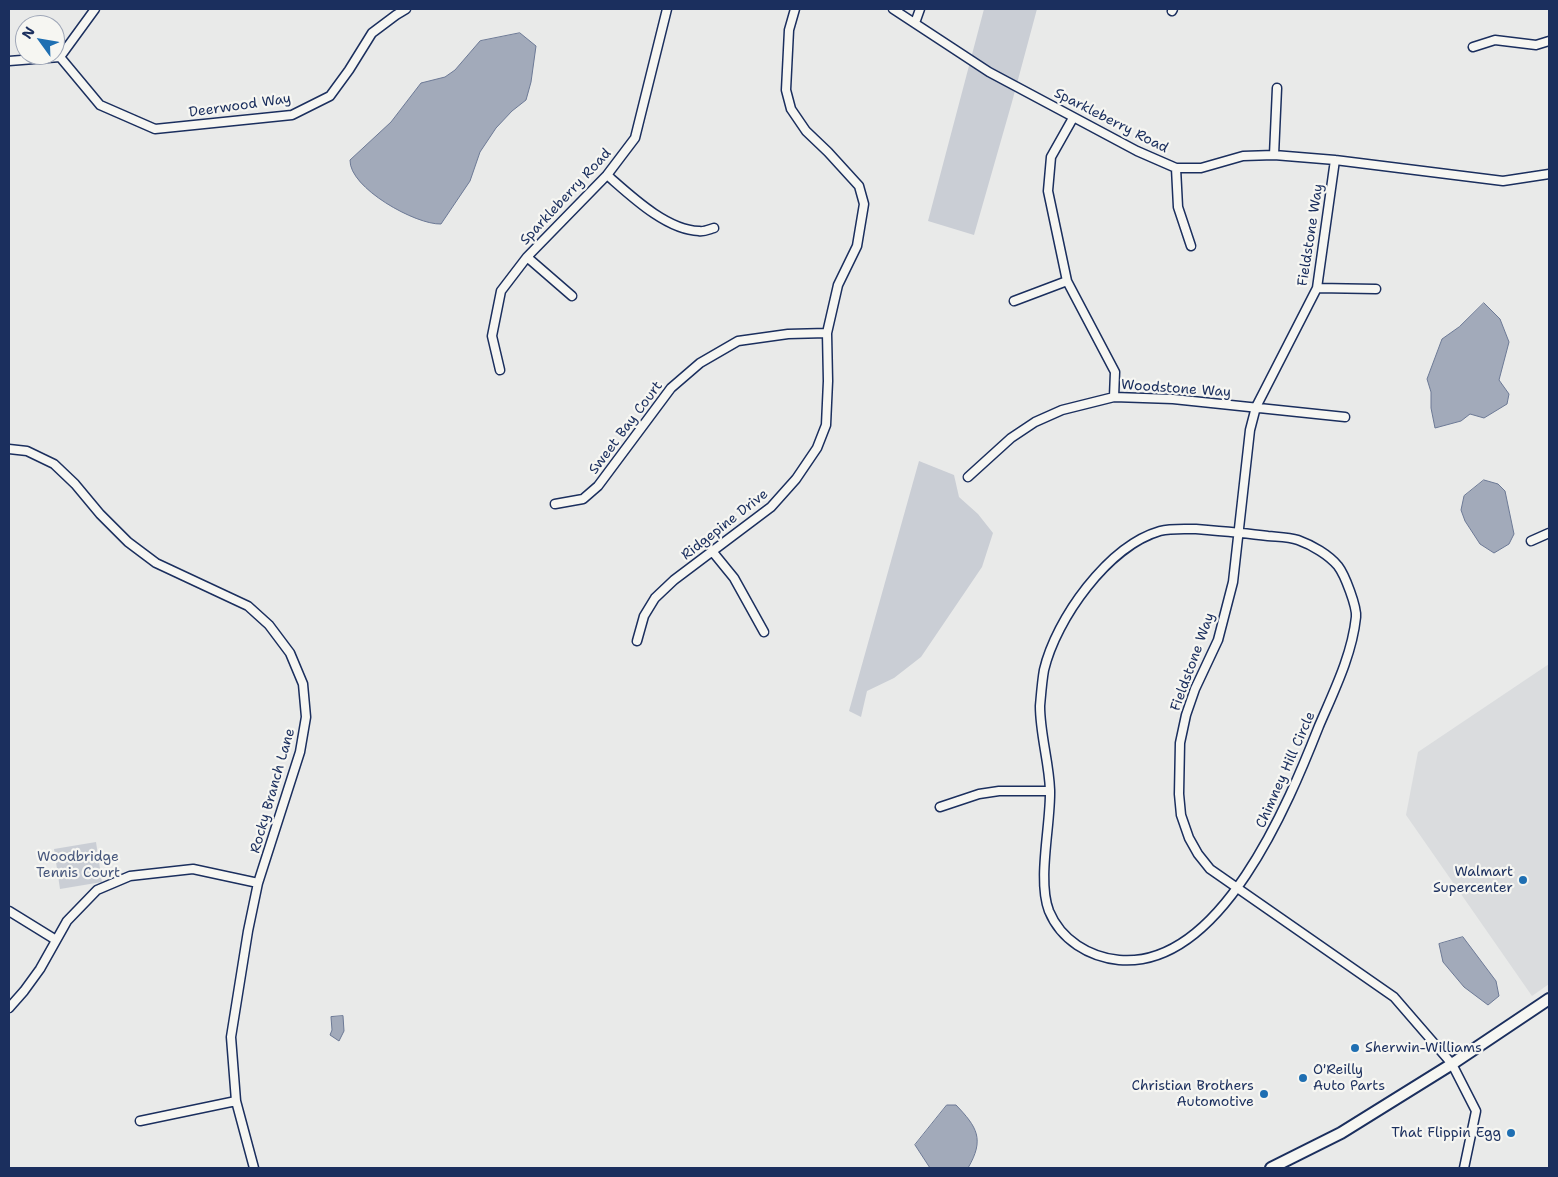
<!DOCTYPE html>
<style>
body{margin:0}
#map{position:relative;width:1558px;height:1177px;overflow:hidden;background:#e9eae9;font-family:"Shantell Sans",sans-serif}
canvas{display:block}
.frame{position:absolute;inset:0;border:10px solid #1b2f5e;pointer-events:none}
.north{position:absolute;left:15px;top:15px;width:50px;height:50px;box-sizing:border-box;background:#f6f6f2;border:1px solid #9ea6b7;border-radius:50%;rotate:302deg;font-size:14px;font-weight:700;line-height:20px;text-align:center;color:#1b2f5e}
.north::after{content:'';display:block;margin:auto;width:18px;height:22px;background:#1f6fb2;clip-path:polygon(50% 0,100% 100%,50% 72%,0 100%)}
</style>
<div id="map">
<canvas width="1558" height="1177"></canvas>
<div class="frame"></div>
<div class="north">N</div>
</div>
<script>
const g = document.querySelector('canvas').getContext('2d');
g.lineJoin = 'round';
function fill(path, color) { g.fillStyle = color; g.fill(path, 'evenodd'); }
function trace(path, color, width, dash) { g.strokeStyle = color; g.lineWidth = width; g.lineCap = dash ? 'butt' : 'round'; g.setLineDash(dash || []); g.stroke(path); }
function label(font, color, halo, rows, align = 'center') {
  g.font = font + ' "Shantell Sans",sans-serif'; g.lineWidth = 4.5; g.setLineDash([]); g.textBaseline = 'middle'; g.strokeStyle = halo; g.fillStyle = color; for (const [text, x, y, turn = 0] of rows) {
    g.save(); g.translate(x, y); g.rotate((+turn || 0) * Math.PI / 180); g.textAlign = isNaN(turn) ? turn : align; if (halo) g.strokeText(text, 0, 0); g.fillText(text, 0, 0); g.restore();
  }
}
fill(new Path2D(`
 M1549 664V984L1532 996 1406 815 1418 752Z`), '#dadcde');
fill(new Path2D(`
 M984 9H1037L1012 102 974 235 928 221Z
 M919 461 954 475 959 497 978 514 993 533 982 567 921 657 894 678 867 691 861 717 849 711Z
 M96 842 102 882 60 889 54 849Z`), '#caced5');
const water = new Path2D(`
 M520 33 536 46 531 82 526 100 512 111 496 128 480 152 470 181 441 224C416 225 349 188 350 160L391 122 421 83 445 77 455 70 480 41Z
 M1484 303 1500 319 1509 342 1499 380 1509 394 1507 404 1484 418 1470 414 1461 421 1435 428 1431 408V392L1427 379 1442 339 1459 327Z
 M1484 480 1498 484 1505 491 1514 534 1509 544 1494 553 1480 544 1465 521 1461 510 1464 496Z
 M1463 937 1496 981 1499 996 1488 1005 1464 987 1443 962 1439 944Z
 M343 1016 344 1031 339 1041 330 1035 332 1030 331 1017Z
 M947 1105H956C977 1127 985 1139 968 1168H930L915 1145Z`);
fill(water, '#a2aaba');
trace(water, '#6c7995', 1);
const minor = new Path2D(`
 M893 9 989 72 1137 151 1176 168H1201L1243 156 1274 155 1335 160 1503 181 1549 174
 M1172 11 1173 9
 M915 23 920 9
 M1473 47 1495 40 1536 45 1549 41
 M60 57 100 105 155 129 292 115 330 96 349 70 372 33 396 15 406 9
 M60 57 95 9
 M9 61 60 57
 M1073 118 1051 157 1048 191 1067 281 1115 372 1114 397
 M1274 155 1277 88
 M1335 160 1317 288 1256 407 1250 430 1233 582 1218 640 1195 689 1186 715 1180 743 1179 794 1181 815 1189 838 1198 854 1210 869 1394 997 1452 1064 1476 1111 1464 1168
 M1176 168 1178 207 1191 246
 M607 175C630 195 666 230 699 231 704 232 710 229 714 228
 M527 257 572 296
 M1317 288 1376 289
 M1014 301 1067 281
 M500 370 492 336 501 291 527 257 607 175 635 138 667 9
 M9 449 27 451 54 464 75 484 100 514 128 542 156 563 248 606 269 625 290 653 303 684 306 717 300 752 258 883 248 931 231 1037 236 1101 254 1168
 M968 477 1011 438 1035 422 1062 410 1114 397 1173 399 1345 417
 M555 504 583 499 598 486 671 388 700 363 738 341 788 334 827 333
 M1196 529C1220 531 1244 533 1268 536 1278 537 1289 537 1298 540 1312 545 1329 555 1338 566 1345 575 1357 607 1356 617 1352 655 1334 691 1319 726 1289 802 1221 969 1119 960 1089 957 1061 940 1049 911 1037 880 1051 824 1050 790 1049 762 1040 734 1040 706 1041 695 1042 681 1044 670 1056 619 1108 546 1160 531 1171 528 1185 529 1196 529Z
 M1531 541 1549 533
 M712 551 734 578 764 632
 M637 641 644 616 655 598 674 580 771 507 796 479 817 448 826 425 828 381 827 333 838 285 857 246 864 204 859 186 828 152 806 131 791 109 786 90 789 30 795 9
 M940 807 979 794 999 791H1050
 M9 911 56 940
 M9 1008 24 991 40 969 67 921 97 890 130 876 193 869 258 883
 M140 1121 236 1101`);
const major = new Path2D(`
 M1271 1168 1341 1133 1452 1064 1549 999`);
trace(minor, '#1b2f5e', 11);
trace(major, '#1b2f5e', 14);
trace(minor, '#f6f6f2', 8);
trace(major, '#f6f6f2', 10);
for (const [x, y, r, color] of [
 [1523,880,5,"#1f6fb2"],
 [1355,1048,5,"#1f6fb2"],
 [1303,1078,5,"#1f6fb2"],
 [1264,1094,5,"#1f6fb2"],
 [1511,1133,5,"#1f6fb2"]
]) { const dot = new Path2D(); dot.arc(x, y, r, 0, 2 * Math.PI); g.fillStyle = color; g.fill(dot); trace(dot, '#f6f6f2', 2); }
label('14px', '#1b2f5e', '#f6f6f2', [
 ["Deerwood Way",240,106,-8],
 ["Sparkleberry Road",1111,121,27],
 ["Sparkleberry Road",566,197,-47],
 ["Fieldstone Way",1311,235,-81],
 ["Woodstone Way",1176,389,4],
 ["Sweet Bay Court",626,428,-53],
 ["Ridgepine Drive",725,525,-38],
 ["Fieldstone Way",1193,662,-70],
 ["Chimney Hill Circle",1286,770,-66],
 ["Rocky Branch Lane",273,791,-74]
]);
label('14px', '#47577c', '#f6f6f2', [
 ["Woodbridge",78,857],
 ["Tennis Court",78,873]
]);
label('14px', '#1b2f5e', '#f6f6f2', [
 ["Walmart",1513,872],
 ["Supercenter",1513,888],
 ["Sherwin-Williams",1365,1048,"left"],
 ["O'Reilly",1313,1070,"left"],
 ["Auto Parts",1313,1086,"left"],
 ["Christian Brothers",1254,1086],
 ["Automotive",1254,1102],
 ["That Flippin Egg",1501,1133]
], 'right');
</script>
